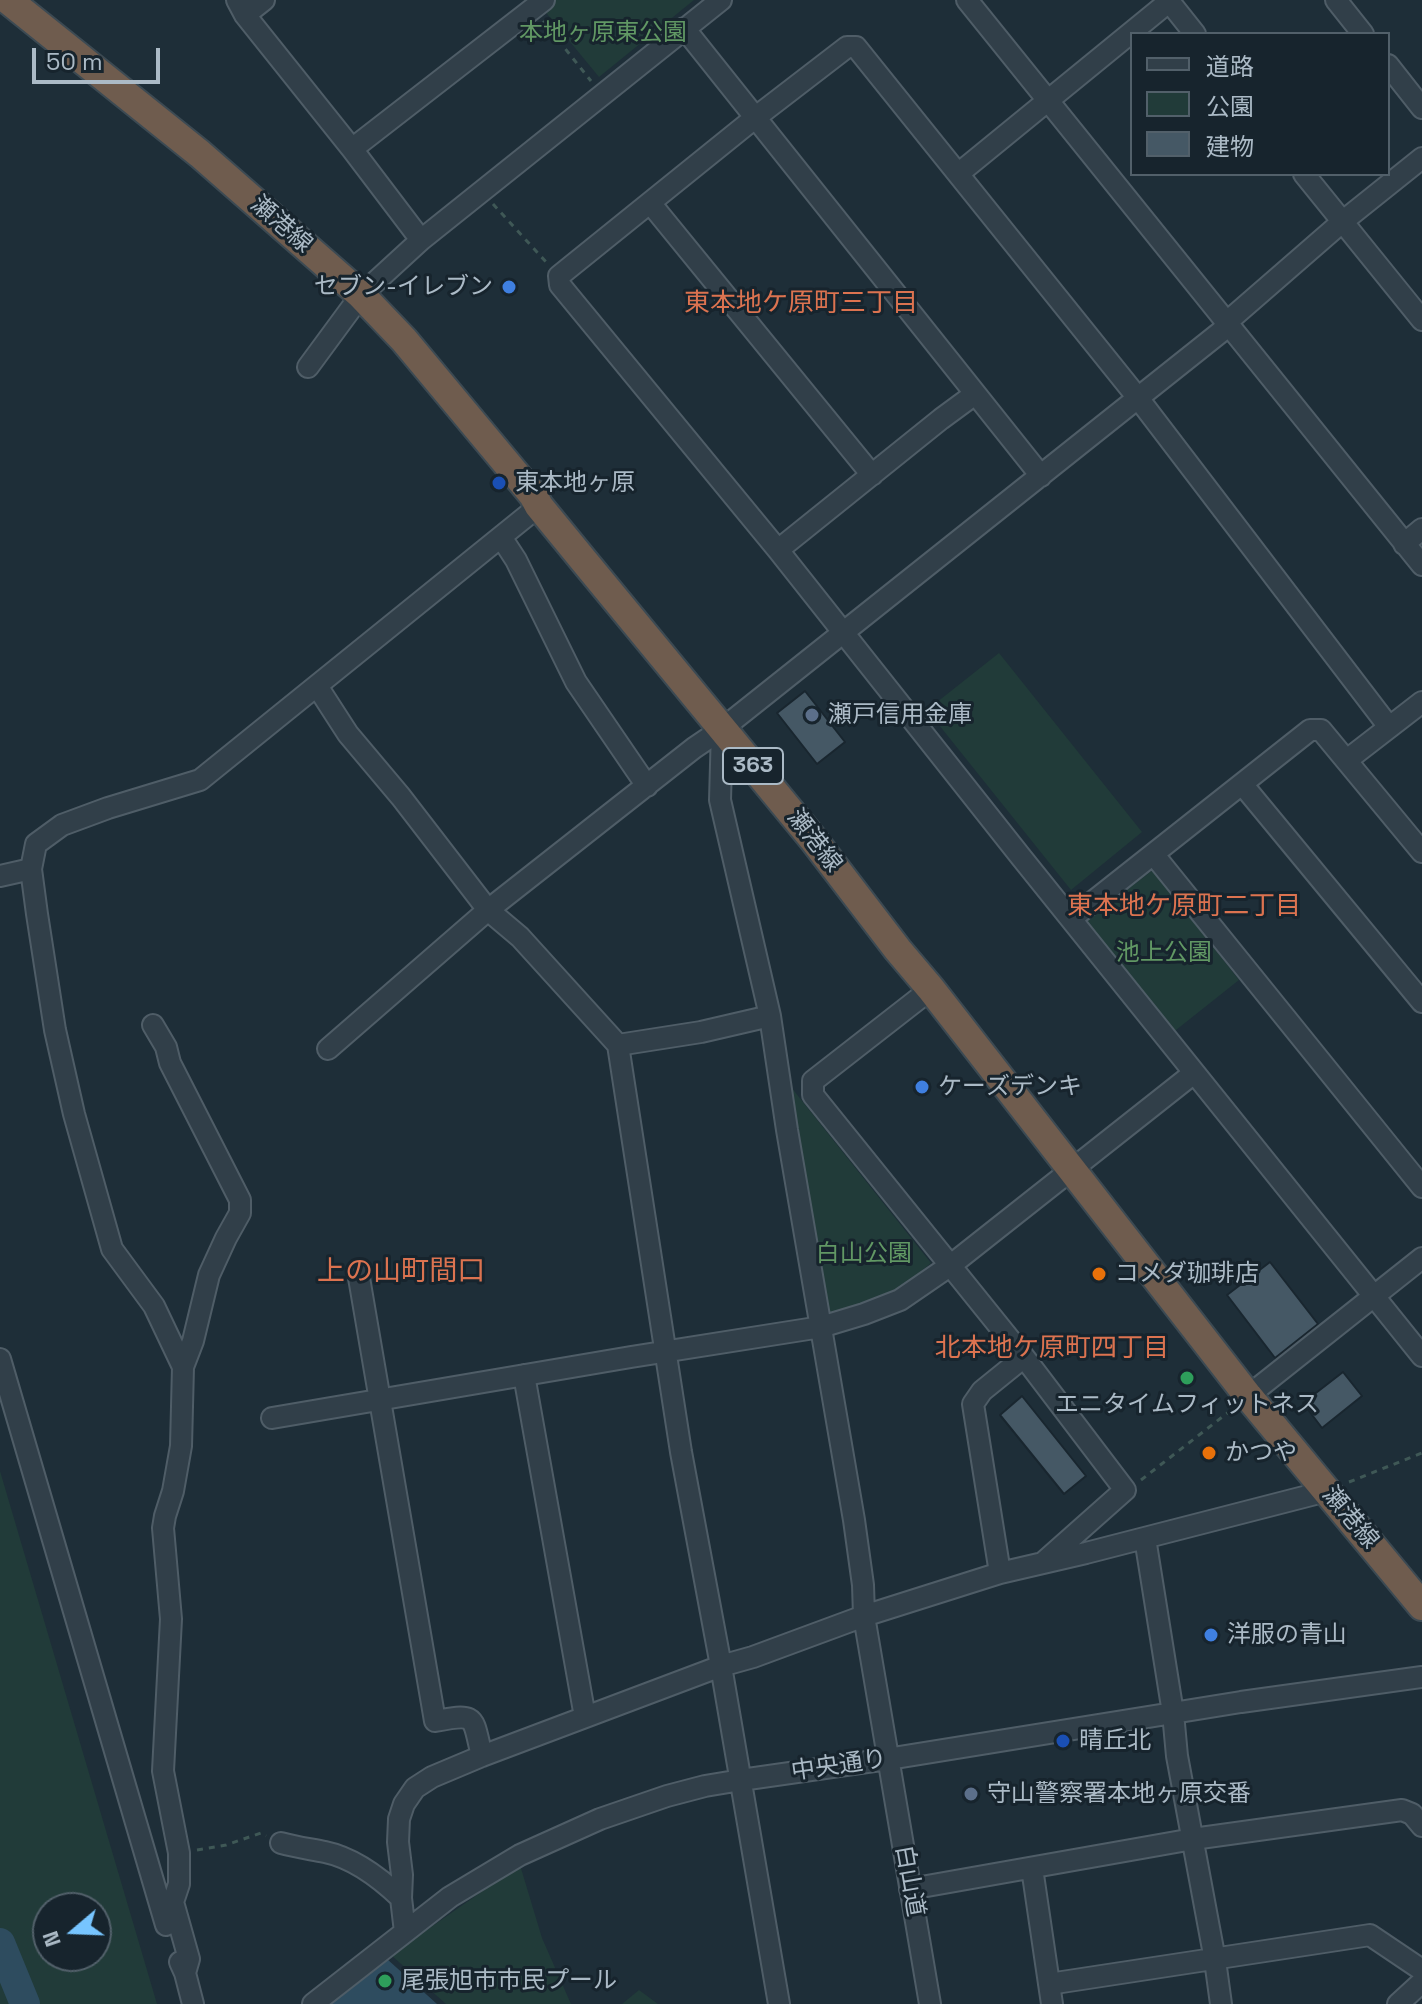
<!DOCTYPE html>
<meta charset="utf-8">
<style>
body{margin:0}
#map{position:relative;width:1422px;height:2004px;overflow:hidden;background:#1e2e38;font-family:"Space Grotesk","Noto Sans JP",sans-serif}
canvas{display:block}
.legend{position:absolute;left:1130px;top:32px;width:260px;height:144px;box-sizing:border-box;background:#17242d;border:2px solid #52606a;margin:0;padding:10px 14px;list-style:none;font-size:24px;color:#abbac6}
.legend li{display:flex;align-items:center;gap:16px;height:40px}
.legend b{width:40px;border:2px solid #52606a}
.north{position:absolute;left:32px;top:1892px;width:80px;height:80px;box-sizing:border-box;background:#17242d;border:2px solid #52606a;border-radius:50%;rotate:251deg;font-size:22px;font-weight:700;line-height:32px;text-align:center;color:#abbac6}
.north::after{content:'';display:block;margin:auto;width:28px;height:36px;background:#77c5ff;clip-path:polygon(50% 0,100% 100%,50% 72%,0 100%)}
.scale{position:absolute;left:32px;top:48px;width:128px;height:36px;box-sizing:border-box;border:4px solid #abbac6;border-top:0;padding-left:10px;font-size:24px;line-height:28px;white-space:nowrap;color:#abbac6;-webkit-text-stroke:6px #17242d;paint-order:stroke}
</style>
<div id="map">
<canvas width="1422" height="2004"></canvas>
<ul class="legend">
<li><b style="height:10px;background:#313f49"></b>道路</li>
<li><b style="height:22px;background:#213b39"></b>公園</li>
<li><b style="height:22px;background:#455865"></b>建物</li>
</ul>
<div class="north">N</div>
<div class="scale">50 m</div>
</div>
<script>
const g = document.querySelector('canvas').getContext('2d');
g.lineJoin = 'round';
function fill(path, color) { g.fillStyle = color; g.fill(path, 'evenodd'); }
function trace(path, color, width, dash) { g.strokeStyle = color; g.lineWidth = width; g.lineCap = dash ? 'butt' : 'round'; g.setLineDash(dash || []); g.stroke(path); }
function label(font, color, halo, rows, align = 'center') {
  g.font = font + ' "Space Grotesk","Noto Sans JP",sans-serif'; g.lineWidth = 6; g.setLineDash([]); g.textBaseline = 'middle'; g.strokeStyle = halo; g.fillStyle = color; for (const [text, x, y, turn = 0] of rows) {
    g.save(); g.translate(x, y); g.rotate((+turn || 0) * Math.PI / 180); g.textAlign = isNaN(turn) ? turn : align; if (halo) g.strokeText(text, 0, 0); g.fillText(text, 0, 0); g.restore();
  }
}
fill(new Path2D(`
 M553 0H694L599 77 543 9Z
 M999 653 1142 832 1071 890 927 710Z
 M1153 870 1239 980 1171 1034 1086 921Z
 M791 1087 931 1263 896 1292 826 1321 787 1091Z
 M0 1471 157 2004H0ZM48 1908H96V1956H48Z
 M520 1865 542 1938 571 2004H446L391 1955Z
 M639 1990 658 2004H622Z`), '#213b39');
fill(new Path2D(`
 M387 1959 437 2004H331Z`), '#2e4c5f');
trace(new Path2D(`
 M0 1943 25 2004`), '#2e4c5f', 30);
const building = new Path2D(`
 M805 691 845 742 817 764 777 713Z
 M1270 1262 1318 1324 1275 1358 1227 1295Z
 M1343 1372 1362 1396 1322 1428 1303 1403Z
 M1022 1396 1086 1476 1064 1494 1000 1415Z`);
fill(building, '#455865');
trace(building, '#19262f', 2);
const minor = new Path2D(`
 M237 0 245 15 352 149 421 240
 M967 0 1422 565
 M1168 0 1195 34
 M1336 0 1363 34
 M245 15 264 0
 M684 28 1041 476
 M1388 65 1422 108
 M352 149 544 0
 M958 174 1171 0
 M1304 174 1422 320
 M651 204 872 475
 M308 367 361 295 421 240 721 0
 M501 537 516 560 576 682 647 786
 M1404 544 1422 529
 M778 550 941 419 975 394
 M317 686 348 734 401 797 488 910 520 937 618 1045 681 1452 721 1666 779 2004
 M1389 727 1138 398 856 47H847L756 117 559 276 560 285 778 550 1021 857 1422 1356
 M722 729 720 800 770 1016 787 1130 854 1520 863 1585 864 1616 930 2004
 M1347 760 1422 702
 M1242 784 1422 1002
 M1154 855 1422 1187
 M0 876 31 869
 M1071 919 1310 730H1321L1422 852
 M931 989 813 1081V1095L1024 1357 1125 1490 1045 1561
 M153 1025 166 1047 170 1063 240 1200V1213L226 1238 209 1275 193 1341 183 1367
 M618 1045 701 1032 770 1016
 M328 1049 488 910 694 748 722 729 1222 331 1227 322 1342 222 1422 158
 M358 1272 435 1721C478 1713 472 1716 482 1756
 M0 1359 166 1925
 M524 1375 585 1717
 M1248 1396 1422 1258
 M272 1418 631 1357 821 1327 864 1314 900 1300 951 1265 1194 1073
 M1145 1538 1173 1713 1177 1756 1215 1960 1221 2004
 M1000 1573 973 1404 982 1391 1024 1357
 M281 1843C295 1847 310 1849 325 1852 354 1858 380 1878 401 1898
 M1032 1868 1052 2004
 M910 1889 1193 1839 1402 1810 1412 1814 1422 1826
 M405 1932 401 1898 402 1875 398 1842 399 1819 404 1804 415 1788 432 1777 482 1756 721 1666 753 1657 864 1616 1000 1573 1086 1553 1327 1491
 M180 1962 185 1973 193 2004
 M185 1973 189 1959 173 1902 179 1884V1853L163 1771 171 1619 163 1528 165 1516 173 1491 181 1446 183 1367 154 1306 112 1249 74 1114 55 1030 37 914 31 869 36 844 62 825 108 808 200 780 539 506
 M1049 1984 1370 1935 1422 1970
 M313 2004 450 1897 520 1855 600 1819 667 1796 705 1786 741 1780 888 1759 1241 1702 1422 1677
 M1398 2004 1422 1982`);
const highway = new Path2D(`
 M8 0 200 154 361 295 404 340 533 495 539 506 584 561 813 839 898 950 931 989 1248 1396 1422 1606`);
trace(minor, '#4f5d67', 24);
trace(highway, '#3c4a53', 32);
trace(new Path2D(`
 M543 21 591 81
 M493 204 547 263
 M1141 1480 1230 1411
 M1349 1482 1422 1453
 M197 1850 226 1845 261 1833 266 1836`), '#3f5856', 3, [6, 6]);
trace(minor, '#313f49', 20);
trace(highway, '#6f5c4e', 28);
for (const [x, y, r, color] of [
 [509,287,8,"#3f7fe0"],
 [499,483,8,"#1a4fb4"],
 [812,715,8,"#5c6f8a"],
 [922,1087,8,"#3f7fe0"],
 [1099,1274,8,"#e8710a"],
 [1187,1378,8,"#2e9e5b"],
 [1209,1453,8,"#e8710a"],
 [1211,1635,8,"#3f7fe0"],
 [1063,1741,8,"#1a4fb4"],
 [971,1794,8,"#5c6f8a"],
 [385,1981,8,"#2e9e5b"]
]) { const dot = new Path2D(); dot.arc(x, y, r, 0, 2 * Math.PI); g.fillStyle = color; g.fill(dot); trace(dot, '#17242d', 3); }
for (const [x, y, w] of [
 [753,766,60]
]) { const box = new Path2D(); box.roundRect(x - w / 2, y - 18, w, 36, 6); g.fillStyle = '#17242d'; g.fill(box); trace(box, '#abbac6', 2); }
label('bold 22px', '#abbac6', null, [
 ["363",753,766]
]);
label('24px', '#619864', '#17242d', [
 ["本地ヶ原東公園",603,33],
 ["池上公園",1164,953],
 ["白山公園",864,1254]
]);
label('24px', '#abbac6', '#17242d', [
 ["瀬港線",281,225,41],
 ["瀬港線",814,841,52],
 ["瀬港線",1350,1518,50],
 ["中央通り",839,1766,-8],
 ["白山道",909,1881,80]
]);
label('24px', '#abbac6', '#17242d', [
 ["セブン-イレブン",493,287,"right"],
 ["東本地ヶ原",515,483],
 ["瀬戸信用金庫",828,715],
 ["ケーズデンキ",938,1087],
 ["コメダ珈琲店",1115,1274],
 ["エニタイムフィットネス",1187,1405,"center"],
 ["かつや",1225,1453],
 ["洋服の青山",1227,1635],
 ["晴丘北",1079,1741],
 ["守山警察署本地ヶ原交番",987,1794],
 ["尾張旭市市民プール",401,1981]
], 'left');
label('26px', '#dc7350', '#17242d', [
 ["東本地ケ原町三丁目",801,304],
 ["東本地ケ原町二丁目",1184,907],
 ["北本地ケ原町四丁目",1052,1349]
]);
label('28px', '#dc7350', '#17242d', [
 ["上の山町間口",401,1272]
]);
</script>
